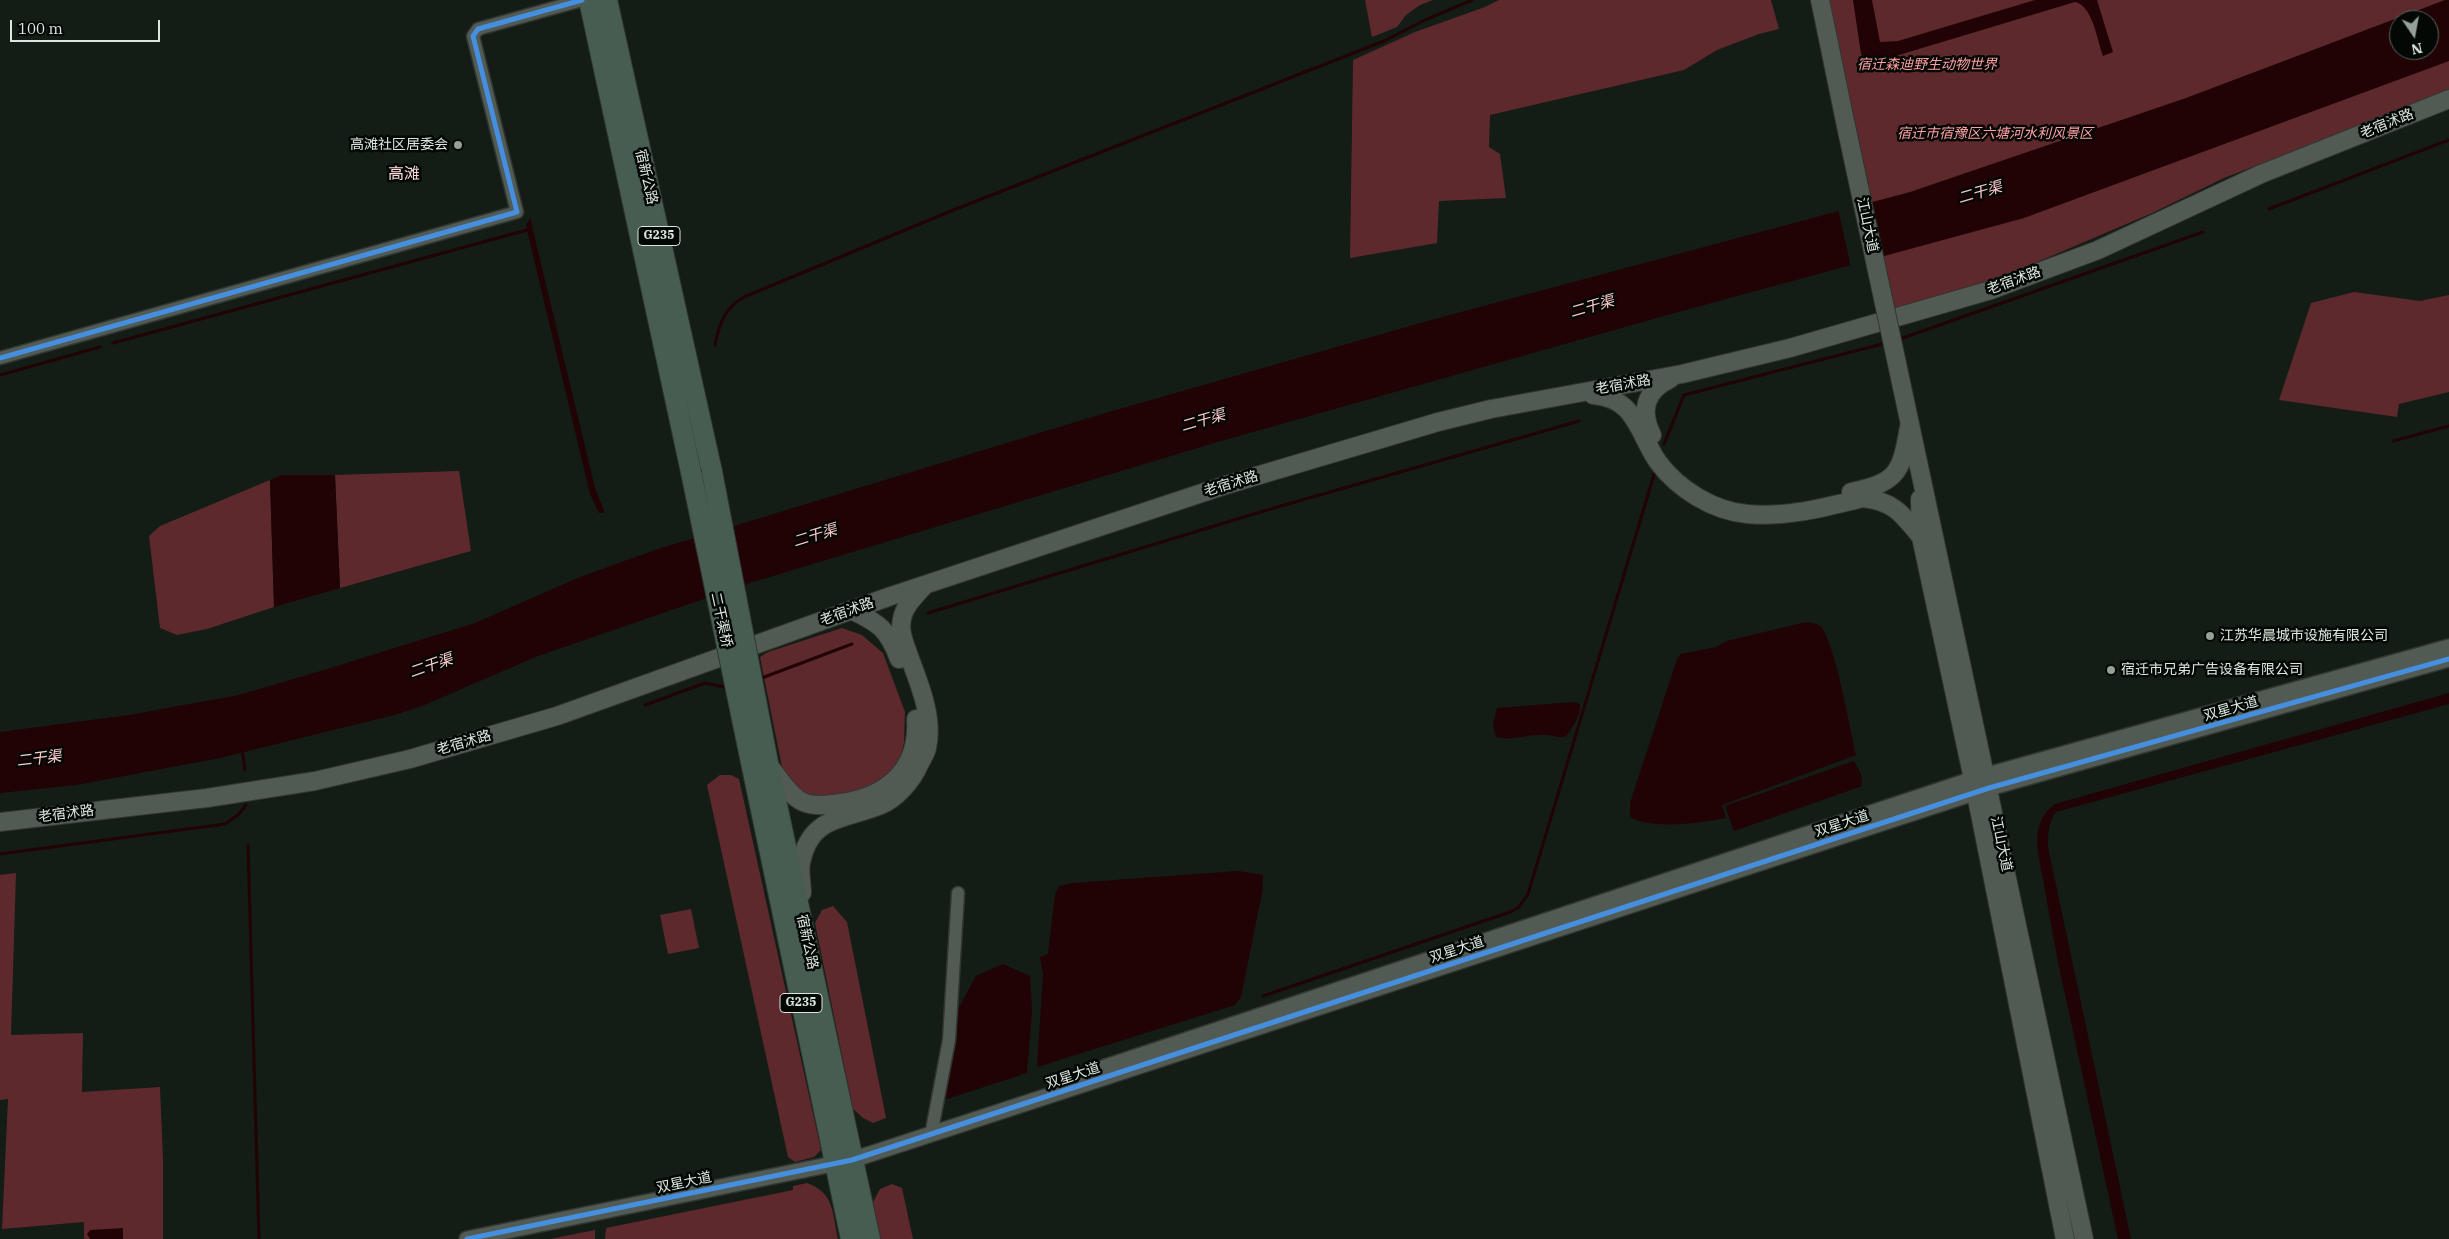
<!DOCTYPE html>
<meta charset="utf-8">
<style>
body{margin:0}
#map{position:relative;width:2449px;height:1239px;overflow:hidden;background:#131c15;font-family:"IBM Plex Serif",serif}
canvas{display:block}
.north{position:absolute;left:2389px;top:10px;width:50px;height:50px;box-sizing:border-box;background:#030804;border:1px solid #59615b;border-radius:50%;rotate:168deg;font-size:14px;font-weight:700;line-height:20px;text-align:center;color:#dbe7de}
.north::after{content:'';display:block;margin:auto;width:18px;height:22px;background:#95a098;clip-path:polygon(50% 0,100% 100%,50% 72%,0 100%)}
.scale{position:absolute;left:10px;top:20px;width:150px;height:22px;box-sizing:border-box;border:2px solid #dbe7de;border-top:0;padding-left:6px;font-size:15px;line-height:18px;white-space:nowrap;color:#dbe7de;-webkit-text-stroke:4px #030804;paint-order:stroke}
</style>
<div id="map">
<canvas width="2449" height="1239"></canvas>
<div class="north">N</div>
<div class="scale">100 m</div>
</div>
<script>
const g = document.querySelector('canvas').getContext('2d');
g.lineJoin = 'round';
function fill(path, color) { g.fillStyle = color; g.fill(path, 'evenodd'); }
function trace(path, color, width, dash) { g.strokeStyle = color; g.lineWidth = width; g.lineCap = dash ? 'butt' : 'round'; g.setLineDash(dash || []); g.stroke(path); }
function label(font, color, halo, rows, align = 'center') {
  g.font = font + ' "IBM Plex Serif","Noto Sans SC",serif'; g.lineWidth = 5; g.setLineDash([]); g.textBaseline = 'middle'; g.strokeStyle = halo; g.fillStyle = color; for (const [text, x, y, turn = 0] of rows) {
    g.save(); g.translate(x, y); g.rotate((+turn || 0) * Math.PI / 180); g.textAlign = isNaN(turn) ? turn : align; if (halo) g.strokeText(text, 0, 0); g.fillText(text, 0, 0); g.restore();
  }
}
fill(new Path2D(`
 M1365 0H1433L1420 5 1406 15 1397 27 1372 37Z
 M1499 0H1771L1779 29 1759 34 1717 50 1684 70 1490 115 1489 147 1500 154 1506 198 1439 201 1437 243 1350 258 1353 60 1415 32 1485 7Z
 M1829 0H2449V91L2224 178 2150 214 2021 269 1896 313ZM2399 20H2429V50H2399Z
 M2354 292 2420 301 2449 295V392L2399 404 2397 417 2279 400 2311 303Z
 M459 471 471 551 340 588 335 475Z
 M270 480 274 607 207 629 177 635 160 628 149 536 160 526Z
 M842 628 862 635 883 653 905 712 904 743 899 762 882 783 834 798 804 797 793 787 782 767 760 657 768 652Z
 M720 775H731L739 779 821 1150 814 1157 795 1162 788 1157 707 785Z
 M16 873 11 1035 83 1033 82 1092 160 1087 163 1159V1239H84V1222L2 1229 8 1099 0 1100V875Z
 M833 906 847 922 886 1118 873 1123 863 1118 853 1109 815 923 822 910Z
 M691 909 699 948 668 954 660 915Z
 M807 1183C835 1193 832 1213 838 1239H605L606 1228 793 1190V1186Z
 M892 1184 902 1188 913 1239H881L873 1202 880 1189Z
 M595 1230V1239H550Z`), '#5e292d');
fill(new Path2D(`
 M1853 0H1872L1880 42 1898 41 2035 0H2097L2113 52 2103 56C2097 40 2093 6 2075 2L1879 61 1863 59 1861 54Z
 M2445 0H2449V61L2024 218 1671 314 1214 443 753 582 538 656 422 706 394 715 220 758 76 785 0 793V732L129 715 239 695 324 670 475 623 580 577 655 550 1102 414 1431 320 1910 192 2186 98ZM2399 20H2429V50H2399Z
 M530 218 595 488 604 510 603 513H599L590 494 527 230 526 226Z
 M282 475H335L340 588 274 607 270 480Z
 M1806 622C1810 623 1816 623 1820 626 1834 638 1851 733 1856 755L1722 805 1726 818C1701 823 1652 830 1630 817V803L1677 659 1681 654 1716 647 1727 641Z
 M2449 693V704L2056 812C2048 822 2048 835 2048 847L2131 1239H2118L2058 962 2039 858C2035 836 2037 818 2055 804Z
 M1574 702 1580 704C1581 714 1572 730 1565 737 1556 738 1549 734 1540 735 1523 735 1514 741 1496 737L1493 725 1497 708Z
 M1854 761 1861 774 1862 786 1734 831 1725 806Z
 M1238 871 1263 875 1262 893 1241 997 1235 1005 1037 1067 1043 974 1040 957 1048 954 1055 894 1059 886 1072 883Z
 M1003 964 1030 976 1032 1011 1027 1073 944 1100 957 1031 956 1013 976 976Z
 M123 1228V1239H90L87 1234 90 1230Z`), '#210305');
fill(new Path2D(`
 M1867 200 1880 260 1851 268 1838 208Z`), '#131c15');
trace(new Path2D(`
 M2269 209 2449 140
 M1897 340 2203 232
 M113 343 527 230
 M715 345C719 325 725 307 744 297L951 211 1384 41 1425 20 1472 0
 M0 375 100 347
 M2393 441 2449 426
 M1664 444 1684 395 1886 343
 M928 613 1267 510 1579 421
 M759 679 852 644
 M645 705 705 683 729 688
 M242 749 245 770
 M248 845 259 1239
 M0 854 225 824 238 815 246 805
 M1263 996 1510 912 1518 908 1528 894 1656 468`), '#210305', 3);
const minor = new Path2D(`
 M0 358 517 212 473 36 478 29 582 0
 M931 1135 949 1040 958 893`);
const tertiary = new Path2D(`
 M1105 1067 1973 779 2449 647
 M467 1239 852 1160 1989 788 2449 659`);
const secondary = new Path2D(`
 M1820 0 1846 126
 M1902 387 2084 1239
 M1593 395C1636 398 1638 433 1658 462 1678 489 1713 511 1747 514 1787 518 1825 507 1863 498 1894 501 1903 515 1921 537
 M1652 435C1640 411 1645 391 1670 379
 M1851 492C1899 482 1901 472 1909 427
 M1920 499 1921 537 1973 779 2065 1239
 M851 610C879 623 888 629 899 659
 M769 766C779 777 789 796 803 802 815 807 829 805 841 803 888 796 919 769 916 719
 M0 822 207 798 315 781 410 759 557 716 891 596 1226 485 1438 422 1491 409 1682 374 1790 348 1991 290 2098 250 2261 174 2449 99
 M802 893C802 883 799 872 801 863 810 815 845 820 881 805 897 798 912 781 919 765 922 759 926 753 927 748 934 718 919 683 909 656 905 644 899 632 902 619 904 606 916 595 925 585`);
const trunk = new Path2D(`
 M589 0 691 472
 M607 0 712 472
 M768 763 870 1239
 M752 767 851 1239`);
trace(minor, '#303732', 15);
trace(tertiary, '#303732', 18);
trace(secondary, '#303732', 20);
trace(trunk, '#303732', 22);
trace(minor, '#525a54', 12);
trace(tertiary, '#525a54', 15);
trace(secondary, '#525a54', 18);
trace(trunk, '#485d52', 20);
const secondaryBridge = new Path2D(`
 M1846 126 1902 387`);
const trunkBridge = new Path2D(`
 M691 472 752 767
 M712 472 768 763`);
trace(secondaryBridge, '#303732', 20, []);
trace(trunkBridge, '#303732', 22, []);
trace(secondaryBridge, '#525a54', 18);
trace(trunkBridge, '#485d52', 20);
trace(new Path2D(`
 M0 358 517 212 473 36 478 29 582 0
 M467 1239 852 1160 1989 788 2449 659`), '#468fdf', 5);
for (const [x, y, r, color] of [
 [458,145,5,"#95a098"],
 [2210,636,5,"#95a098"],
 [2111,670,5,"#95a098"]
]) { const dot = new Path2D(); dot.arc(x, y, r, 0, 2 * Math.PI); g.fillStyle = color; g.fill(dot); trace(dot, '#030804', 2); }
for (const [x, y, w] of [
 [659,236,42],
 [801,1003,42]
]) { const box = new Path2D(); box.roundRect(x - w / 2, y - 9.5, w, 19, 4); g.fillStyle = '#030804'; g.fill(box); trace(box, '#dbe7de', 1); }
label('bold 12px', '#dbe7de', null, [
 ["G235",659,236],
 ["G235",801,1003]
]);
label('italic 14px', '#ff9fa3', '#030804', [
 ["宿迁森迪野生动物世界",1927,65],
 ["宿迁市宿豫区六塘河水利风景区",1995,134]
]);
label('14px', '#dbe7de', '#030804', [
 ["老宿沭路",2387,124,-22],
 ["宿新公路",646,177,77],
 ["江山大道",1867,225,78],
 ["老宿沭路",2014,281,-20],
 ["老宿沭路",1623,385,-10],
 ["老宿沭路",1231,484,-17],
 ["老宿沭路",847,612,-20],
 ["二干渠桥",721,620,78],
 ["双星大道",2231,709,-16],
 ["老宿沭路",464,743,-16],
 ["老宿沭路",66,814,-7],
 ["双星大道",1842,824,-18],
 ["江山大道",2001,844,78],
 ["宿新公路",807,942,78],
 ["双星大道",1457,950,-18],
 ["双星大道",1073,1076,-18],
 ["双星大道",684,1183,-12]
]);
label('14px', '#dbe7de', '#030804', [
 ["高滩社区居委会",448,145,"right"],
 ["江苏华晨城市设施有限公司",2220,636],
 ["宿迁市兄弟广告设备有限公司",2121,670]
], 'left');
label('italic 15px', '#fbc9ca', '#030804', [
 ["二干渠",1980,193,-16],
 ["二干渠",1592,307,-16],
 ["二干渠",1203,421,-16],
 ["二干渠",815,536,-17],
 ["二干渠",431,666,-19],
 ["二干渠",39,759,-7]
]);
label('16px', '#fcd8d8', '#030804', [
 ["高滩",404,174]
]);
</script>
